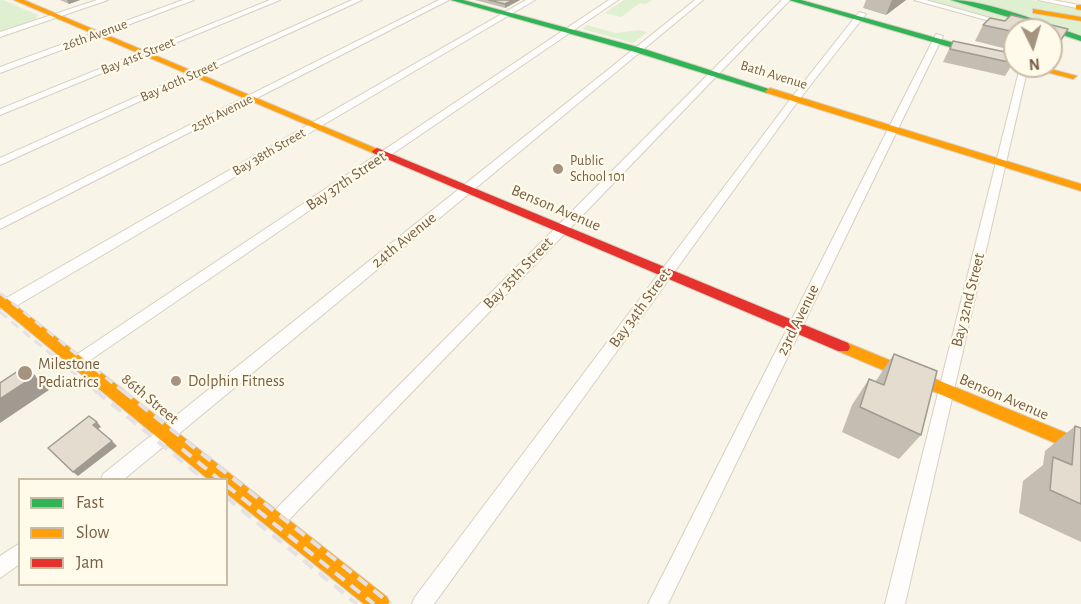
<!DOCTYPE html>
<style>
body{margin:0}
#map{position:relative;width:1081px;height:604px;overflow:hidden;background:#f8f4e7;font-family:"Alegreya Sans",sans-serif}
canvas{display:block}
.legend{position:absolute;left:18px;top:478px;width:210px;height:108px;box-sizing:border-box;background:#fffae9;border:2px solid #c9bca7;margin:0;padding:8px 10px;list-style:none;font-size:18px;color:#775f45}
.legend li{display:flex;align-items:center;gap:12px;height:30px}
.legend b{width:30px;border:2px solid #c9bca7}
.north{position:absolute;left:1003px;top:18px;width:60px;height:60px;box-sizing:border-box;background:#fffae9;border:2px solid #c9bca7;border-radius:50%;rotate:175deg;font-size:16px;font-weight:700;line-height:24px;text-align:center;color:#775f45}
.north::after{content:'';display:block;margin:auto;width:21px;height:27px;background:#a4937e;clip-path:polygon(50% 0,100% 100%,50% 72%,0 100%)}
</style>
<div id="map">
<canvas width="1081" height="604"></canvas>
<ul class="legend">
<li><b style="height:8px;background:#30b455"></b>Fast</li>
<li><b style="height:8px;background:#ff9f0a"></b>Slow</li>
<li><b style="height:8px;background:#e5322d"></b>Jam</li>
</ul>
<div class="north">N</div>
</div>
<script>
const g = document.querySelector('canvas').getContext('2d');
g.lineJoin = 'round';
function fill(path, color) { g.fillStyle = color; g.fill(path, 'evenodd'); }
function trace(path, color, width, dash) { g.strokeStyle = color; g.lineWidth = width; g.lineCap = dash ? 'butt' : 'round'; g.setLineDash(dash || []); g.stroke(path); }
function label(font, color, halo, rows, align = 'center') {
  g.font = font + ' "Alegreya Sans",sans-serif'; g.lineWidth = 4.5; g.setLineDash([]); g.textBaseline = 'middle'; g.strokeStyle = halo; g.fillStyle = color; for (const [text, x, y, turn = 0] of rows) {
    g.save(); g.translate(x, y); g.rotate((+turn || 0) * Math.PI / 180); g.textAlign = isNaN(turn) ? turn : align; if (halo) g.strokeText(text, 0, 0); g.fillText(text, 0, 0); g.restore();
  }
}
fill(new Path2D(`
 M0 0H3L38 15 36 19 0 32Z
 M624 0H652L646 4 640 3 621 17 605 13Z
 M926 0H1032L1081 10V42L1051 34V30H1037Z
 M587 25 615 33 640 30 647 32 633 43 582 29Z`), '#def0d0');
const street = new Path2D(`
 M97 0H108L0 37V32Z
 M183 0H194L0 73V67Z
 M270 0H280L0 115V109Z
 M352 0H362L0 165V158Z
 M439 0H449L0 229V220Z
 M526 0H535L11 309H1V301Z
 M609 0H618L83 365 78 367 73 365 71 361 73 357Z
 M695 0H703L123 480H101L103 474Z
 M782 0H790L282 527 276 530 270 527 267 521 270 515Z
 M914 0H926L1008 23 1004 25Z
 M1038 0H1053L1079 5 1081 9Z
 M859 12 866 14 798 101 434 604H412L415 597 792 97Z
 M936 34 943 36 668 604H648Z
 M1022 66H1030L1027 71 905 604H885L1019 71Z
 M20 543V564L0 578V556Z`);
const fast = new Path2D(`
 M451 0H463L641 48 775 91 767 93 635 52Z
 M789 0H801L1015 60V66Z
 M951 0C988 0 1045 24 1081 36V41L1015 19Z`);
const slow = new Path2D(`
 M14 0H24L382 151 381 153H373Z
 M1076 5H1081V10L1076 9Z
 M1033 9 1081 17V21L1033 13Z
 M1023 66H1039L1077 76 1073 79Z
 M770 88 1081 184V191L767 93 765 91Z
 M0 295 5 297 387 597 390 604H364L226 493V480H209L0 307Z
 M843 341 1081 439V454L838 351 836 347 838 343Z`);
const jam = new Path2D(`
 M377 148 848 343 850 347 848 351H838L373 153 372 151Z`);
trace(street, '#d7cfc2', 2);
trace(fast, '#d8d1c3', 2);
trace(slow, '#d8d1c3', 2);
trace(jam, '#d8d1c3', 2);
fill(street, '#fefdfb');
fill(fast, '#30b455');
fill(slow, '#ff9f0a');
fill(jam, '#e5322d');
trace(new Path2D(`
 M0 293 125 393
 M0 312 98 393`), '#e5e1e4', 3, [9, 6]);
trace(new Path2D(`
 M96 391 205 480
 M123 391 391 604
 M182 449 220 480
 M226 485 374 604
 M226 497 357 604`), '#e5e1e4', 4, [12, 8]);
fill(new Path2D(`
 M60 0H80L69 4Z
 M475 0H520L505 8Z
 M866 0H906L886 15 863 8Z
 M1005 21 1068 29 1051 56V30H1015V51L975 41 983 25Z
 M953 41 1013 63 1005 76 943 62Z
 M894 354 921 435 899 459 842 432 852 405 869 379 875 382Z
 M1075 426 1081 428V542L1019 513 1023 481 1043 465 1045 451Z`), '#c4bdb2');
fill(new Path2D(`
 M67 0H80L69 4Z
 M513 0H520L505 8V4Z
 M892 0H906L886 15Z
 M35 376 49 390 0 423V399Z
 M97 422 101 427 98 429 93 425Z
 M112 441 117 446 78 476 73 472Z`), '#a09a91');
const building = new Path2D(`
 M489 0H513L505 4Z
 M1011 15 1068 29 1059 43 1051 41V30H1015V32L983 25 990 18 1005 21Z
 M953 41 1015 54 1013 63 950 49Z
 M894 354 937 371 921 435 860 407 869 379 884 385Z
 M24 367 35 376 0 399V383Z
 M89 416 97 422 93 425 112 441 73 472 48 448Z
 M1075 426 1081 428V504L1050 490 1053 457 1072 465Z`);
fill(building, '#e4dccf');
trace(building, '#a09a91', 1.5);
for (const [x, y, r, color] of [
 [558,169,6,"#a4937e"],
 [25,373,8,"#a4937e"],
 [176,381,6,"#a4937e"]
]) { const dot = new Path2D(); dot.arc(x, y, r, 0, 2 * Math.PI); g.fillStyle = color; g.fill(dot); trace(dot, '#fffae9', 2); }
label('14px', '#775f45', '#fffae9', [
 ["26th Avenue",95,35,-20],
 ["Bay 41st Street",138,56,-22],
 ["Bath Avenue",774,75,17],
 ["Bay 40th Street",179,81,-24],
 ["25th Avenue",222,113,-27],
 ["Bay 38th Street",269,152,-30]
]);
label('14px', '#775f45', '#fffae9', [
 ["Public",570,161],
 ["School 101",570,177]
], 'left');
label('16px', '#775f45', '#fffae9', [
 ["Bay 37th Street",346,181,-34],
 ["Benson Avenue",556,208,23],
 ["24th Avenue",404,240,-39],
 ["Bay 35th Street",518,273,-46],
 ["Bay 32nd Street",968,300,-76],
 ["Bay 34th Street",640,308,-54],
 ["23rd Avenue",798,320,-64],
 ["Benson Avenue",1004,397,23],
 ["86th Street",150,399,40]
]);
label('16px', '#775f45', '#fffae9', [
 ["Milestone",38,364],
 ["Pediatrics",38,382],
 ["Dolphin Fitness",188,381]
], 'left');
</script>
